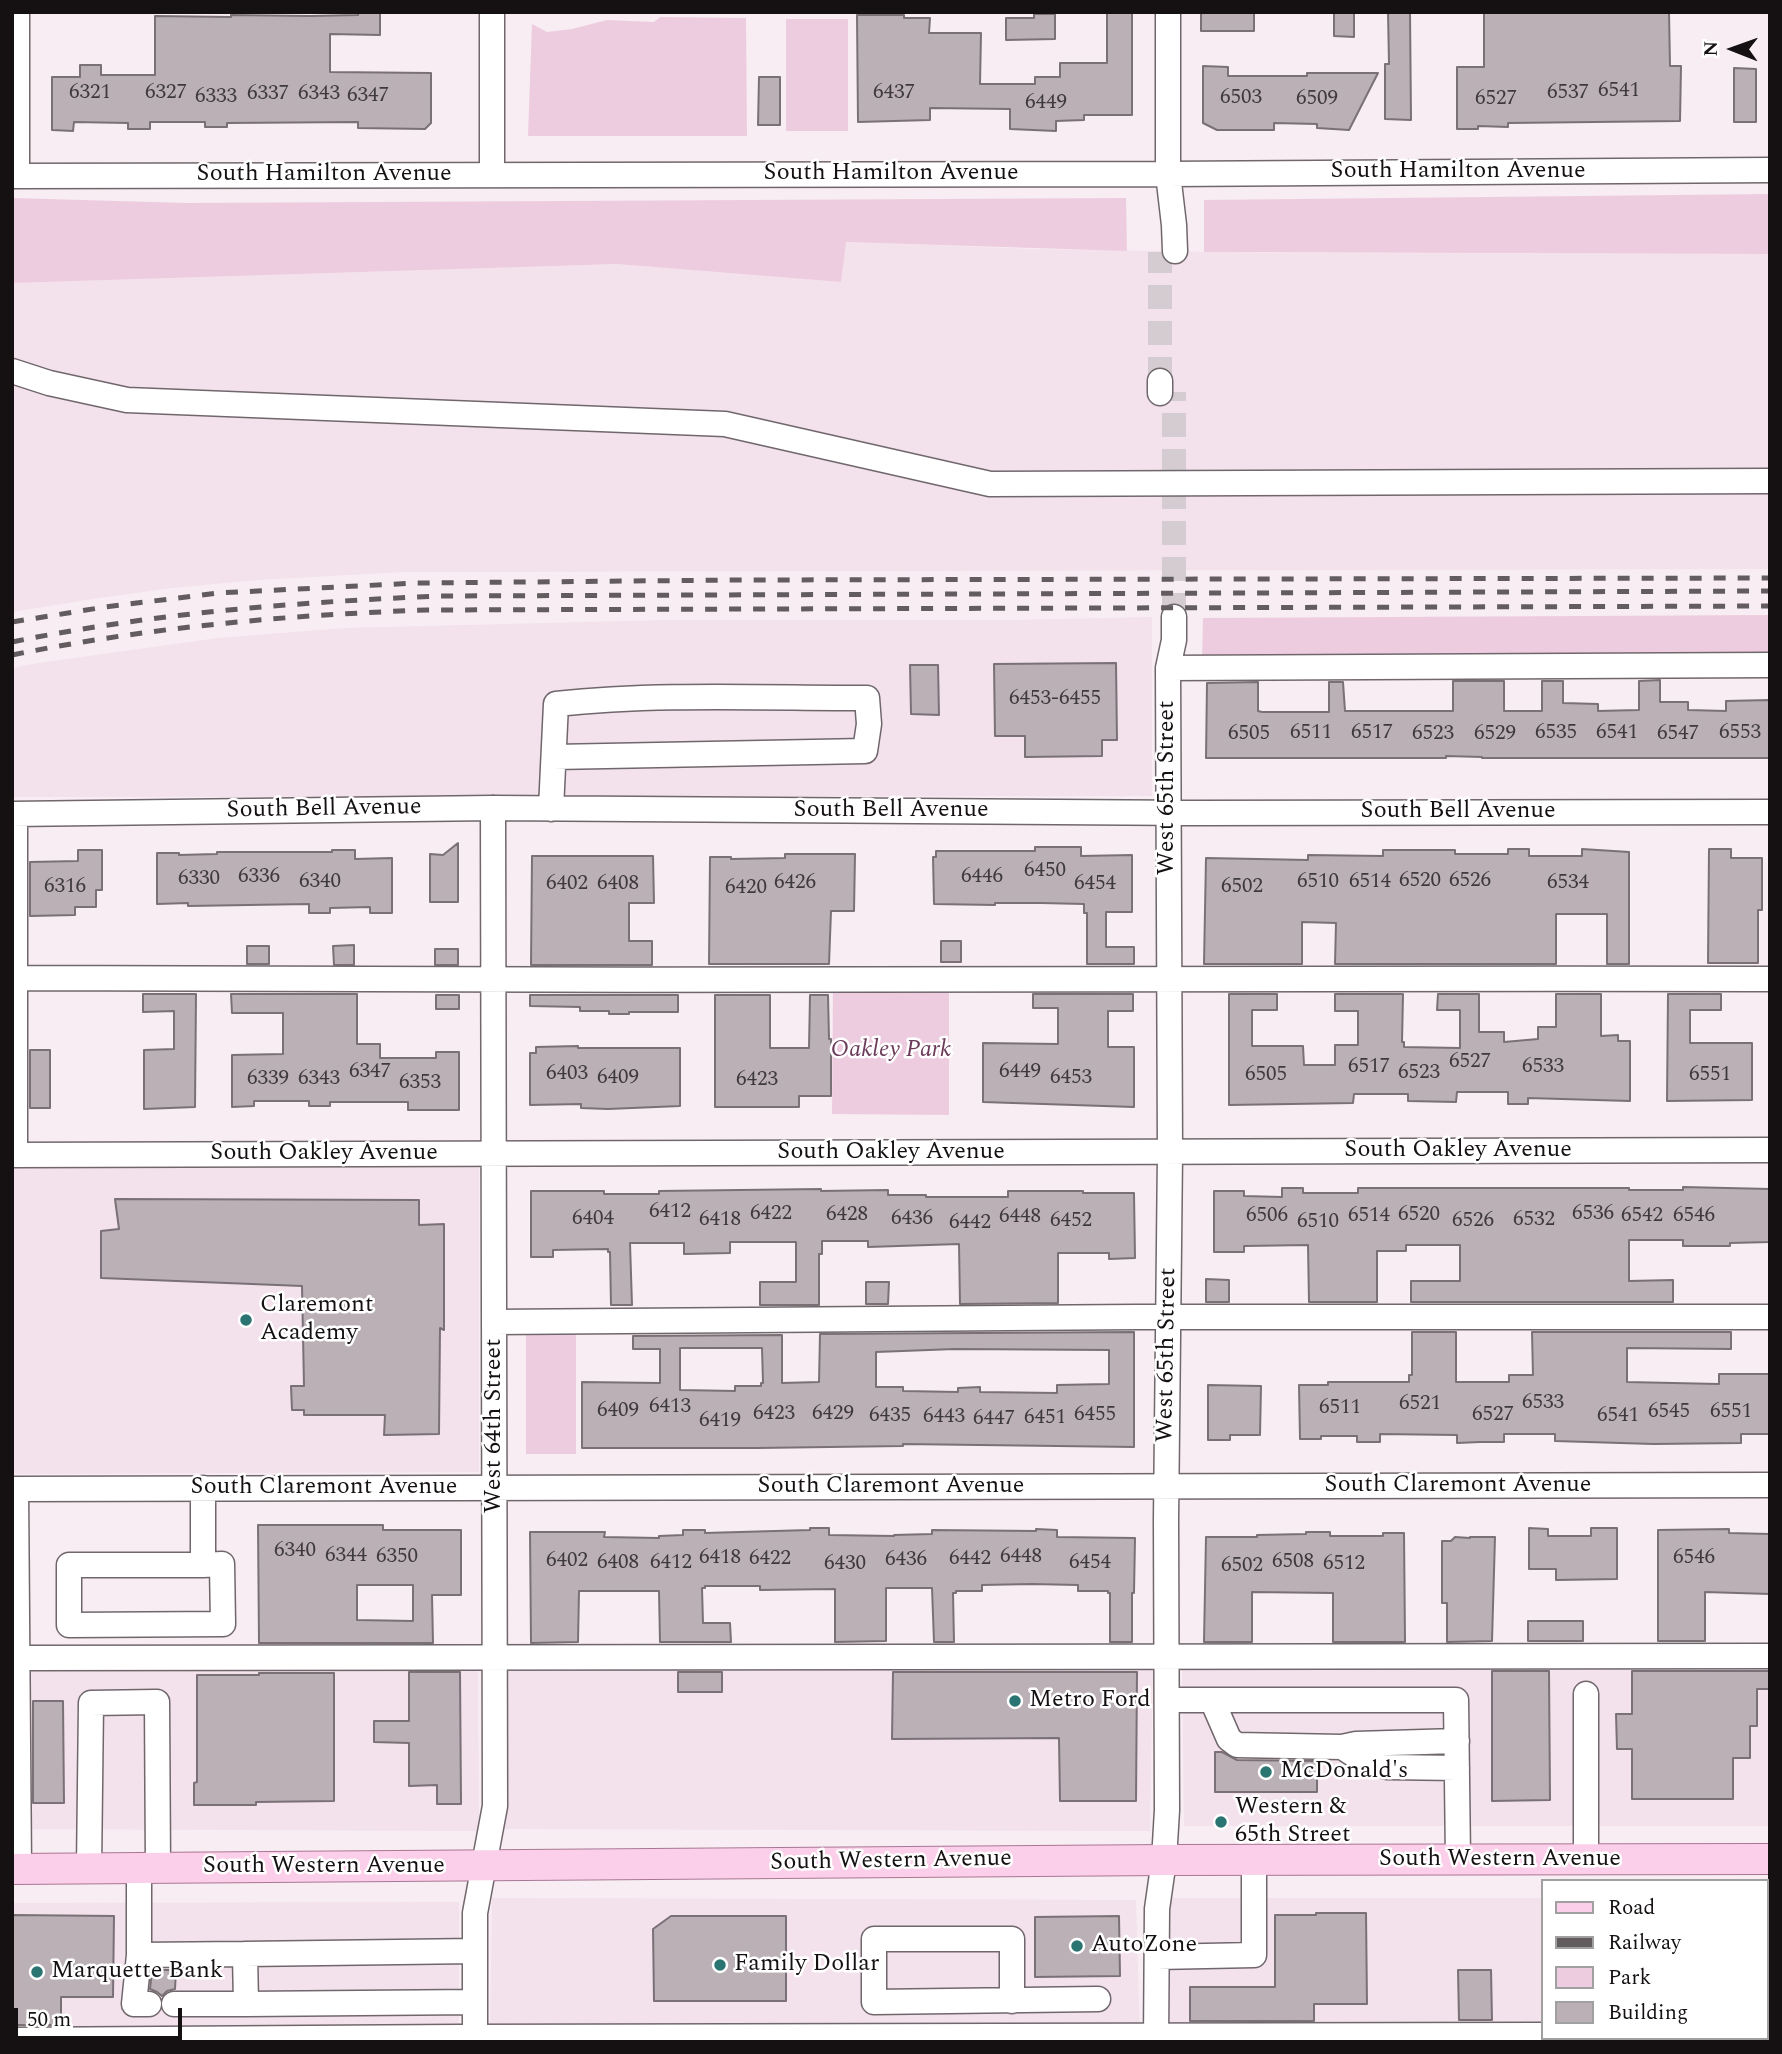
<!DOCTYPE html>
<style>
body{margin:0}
#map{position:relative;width:1782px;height:2054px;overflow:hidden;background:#f7edf2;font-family:Spectral,serif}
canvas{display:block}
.frame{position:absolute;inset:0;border:14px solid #151113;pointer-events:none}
.legend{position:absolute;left:1541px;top:1879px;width:228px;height:161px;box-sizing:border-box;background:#fff;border:2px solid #a1a0a1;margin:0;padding:9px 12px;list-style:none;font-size:21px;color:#151113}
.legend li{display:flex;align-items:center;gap:14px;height:35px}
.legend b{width:35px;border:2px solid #a1a0a1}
.north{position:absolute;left:1698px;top:14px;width:70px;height:70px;-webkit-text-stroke:5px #fff;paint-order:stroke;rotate:271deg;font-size:19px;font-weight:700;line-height:28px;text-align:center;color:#151113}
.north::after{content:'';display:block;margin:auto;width:24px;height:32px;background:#151113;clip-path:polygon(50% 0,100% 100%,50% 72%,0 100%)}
.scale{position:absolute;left:14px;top:2008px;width:168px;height:32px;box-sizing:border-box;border:4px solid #151113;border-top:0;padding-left:9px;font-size:21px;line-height:24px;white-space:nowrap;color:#151113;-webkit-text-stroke:5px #fff;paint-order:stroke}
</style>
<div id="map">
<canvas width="1782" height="2054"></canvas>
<div class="frame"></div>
<ul class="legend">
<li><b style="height:9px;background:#fbcee9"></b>Road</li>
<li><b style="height:9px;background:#625c5f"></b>Railway</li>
<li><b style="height:19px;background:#eeccdf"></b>Park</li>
<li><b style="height:19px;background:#bab0b5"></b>Building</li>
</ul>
<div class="north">N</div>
<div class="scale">50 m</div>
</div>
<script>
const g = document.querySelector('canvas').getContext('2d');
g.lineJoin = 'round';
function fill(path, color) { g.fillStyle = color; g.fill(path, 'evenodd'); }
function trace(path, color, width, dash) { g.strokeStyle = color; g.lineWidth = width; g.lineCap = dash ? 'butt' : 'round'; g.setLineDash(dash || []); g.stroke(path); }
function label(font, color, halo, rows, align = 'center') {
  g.font = font + ' Spectral,serif'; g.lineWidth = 5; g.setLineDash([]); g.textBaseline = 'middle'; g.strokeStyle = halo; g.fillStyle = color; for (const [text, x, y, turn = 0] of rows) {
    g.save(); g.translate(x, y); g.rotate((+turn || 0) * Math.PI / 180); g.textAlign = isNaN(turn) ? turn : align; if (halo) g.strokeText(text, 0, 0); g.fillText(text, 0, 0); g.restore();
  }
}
fill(new Path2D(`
 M845 242 1035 249 1274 253 1770 254V569L401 572 257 580 172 588 99 598 12 612V283L617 264 841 282Z
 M1152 617V796L12 797V668L39 663 218 638 346 628 668 620H1016Z
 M479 1166V1472L12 1474V1168Z
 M1770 1656V1826H1184L1182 1657Z
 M478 1657 479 1831 12 1829 18 1658Z
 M506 1657H1153L1150 1831 505 1829Z
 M492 1898 1136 1900 1140 2035 490 2037Z
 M1166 1898H1542V2035H1167Z
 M459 1902V2037L12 2040V1903Z`), '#f3e1eb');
fill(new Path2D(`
 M660 17 746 18 747 136H528L532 24 547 32 572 29 607 20 654 22Z
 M786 19H848V131H786Z
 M1770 194V254L1204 252V200Z
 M12 198 187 203 1126 198 1127 251 846 242 841 282 617 264 12 283Z
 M1770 615V659L1202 660 1203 618Z
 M949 987V1115L832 1114 833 988Z
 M526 1331H576V1454H526Z`), '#eeccdf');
const building = new Path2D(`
 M1107 12H1132V115H1084V120L1056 121V131L1010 129V109L930 108V120L858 122 857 15H904V18H930L929 33H981L980 84H1035V77H1060V63H1107Z
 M1201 12H1254V31H1201Z
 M1388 12H1410L1411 120 1385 119V64H1389Z
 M1669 12 1670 66H1681L1680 121 1508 123V127L1478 126V129H1457V67H1484V13Z
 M358 13H380V35L330 34V72L431 73V123L425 129 358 128V122L227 123V127H205V122H150V129H128V123L74 122 73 131 52 130V77H80V65H101V75H155V16L231 17V15L310 16 358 15Z
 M1334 13H1354V37L1334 36Z
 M1034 14H1055V39L1006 40V18H1034Z
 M1203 66 1228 67V76H1307V73H1378L1349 130 1317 128V124L1274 123V130H1217L1203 123Z
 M1734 68 1756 69V122H1734Z
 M759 77H780V125H758Z
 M1116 663 1117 740H1102V756L1025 757V736H995L994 664Z
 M910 665H938L939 715 911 714Z
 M1660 680V702H1688V710L1726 711V701L1770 700V758H1482V757L1446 756V758H1206L1207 683 1258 682V711L1262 712H1329V682H1343L1345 711H1453V681H1504V711H1542V681H1563V703L1598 704V711L1639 710V681Z
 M458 843V902H430V854L443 855Z
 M1035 847H1081V856L1132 855V912H1106V947H1134V964H1087V913H1084V904L1041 903H995V905L934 904 933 857H936V851H1035Z
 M1508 849H1529V856H1582V849L1629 852V964H1607V914H1556V964H1335L1336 923 1302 922V964H1204L1206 858 1308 860V855L1383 856V850H1455V854H1508Z
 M1709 849H1731V858H1762V910H1758V963H1708Z
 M78 850H102V890H96V907H75V915L30 916V862L78 861Z
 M332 850H355V859L392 858V913H370V907L330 908V913H309V904L188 906V903L157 904V853H179V855L217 854V852H332Z
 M785 854H855L854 911H831L829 964H709L710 857H731V859L785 858Z
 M532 856H653L654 903H629V941H652V965H531Z
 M941 941H961V962H941Z
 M354 945V965H334L333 946Z
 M247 946H269V964H247Z
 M435 949H458V965H435Z
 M143 994H196L195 1107 144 1109V1050L174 1049V1011L143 1012Z
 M231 994H357V1044H380V1058H436V1052H459V1110H408V1102H330V1106H309V1101H254V1106L232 1107V1055L283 1054V1013H232Z
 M1033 994H1133V1011H1108V1047H1134V1107L983 1102V1043L1058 1044V1008H1033Z
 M1229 994H1277V1010H1252V1046H1303L1304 1065H1335V1045H1358V1011H1335V994H1403L1402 1042H1404V1047L1460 1048V1010H1437L1438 994H1479V1032H1504V1042L1538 1039V1027H1556V994H1601V1036L1618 1035V1041H1630V1101L1528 1098V1104H1508V1092H1457L1456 1102 1408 1101V1094H1354L1353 1103 1229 1105Z
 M1668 994H1721V1010H1690V1043H1752V1100L1667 1101Z
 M436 995H459V1009H436Z
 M530 995H678V1012H629V1014H609V1011H580V1007L530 1006Z
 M715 995H770V1048H809L810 995H828L829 1039H831V1096H799V1107H715Z
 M578 1046V1048H680V1106L608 1109 581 1108V1104L530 1105V1053H536V1047Z
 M30 1050H50V1108H30Z
 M1683 1187 1770 1189V1242L1730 1243V1246H1683V1240H1629V1281L1673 1280V1302H1411V1281H1460V1245H1406V1251H1377V1302H1309L1308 1245 1244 1246V1252H1214V1191H1244V1196L1282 1197V1188H1303V1193H1358V1188H1629V1190H1683Z
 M821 1189V1191L888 1190V1195H926V1197H1008V1191H1083V1193H1134L1135 1258 1109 1259V1253H1058V1303L960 1304 959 1244 868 1247V1241H822V1254H819V1305H760V1282H796V1242H730V1253L684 1254V1243H630L632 1305H611L610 1252H608V1249L553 1250V1257H531V1191H604V1194H659V1191Z
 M115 1199 419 1200V1225L444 1224V1330L440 1328 439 1434 384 1435 385 1415H304V1410H292L291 1386H304L302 1286 101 1278V1231L119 1229Z
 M1206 1279 1229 1280V1302H1206Z
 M866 1282H889L888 1304H866Z
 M1134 1332V1447L903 1444V1446L757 1448H582V1382L660 1383V1349H633V1336L782 1335V1383L819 1382 820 1334ZM680 1348H762L763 1383H761V1386H735V1391L680 1390ZM955 1349 1109 1350V1384L1057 1385V1393L980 1392V1387L958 1388V1392L903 1391V1387H876V1352Z
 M1412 1332H1456V1382H1509V1375H1533L1532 1332H1731V1349L1627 1348V1382L1719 1384V1374H1770V1434H1741V1443L1653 1444 1555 1441V1434H1504V1442H1480L1457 1443V1435L1380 1434V1442H1357V1436H1321V1439H1300L1299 1385H1328V1382H1409V1375H1412Z
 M1208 1385 1261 1386 1260 1435H1230V1440H1208Z
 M258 1525H383V1530H461V1595H432L433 1643H259ZM357 1585H413V1621L357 1620Z
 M810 1528H829V1535L894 1536V1535L932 1534V1530L1036 1531V1529L1057 1530V1537L1135 1538 1134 1593H1132V1642H1110V1593H1108V1591H1078V1585L1032 1584 982 1585V1591H956V1593H953L954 1642H934L932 1588H886V1641L835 1642V1589L760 1590V1586H705V1588H702L703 1623H730L731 1642H660L659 1591H579L578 1642 531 1643 530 1532H605L604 1537 659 1538V1536L683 1535V1530H705V1533L810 1530Z
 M1529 1528 1548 1529V1536H1591V1528H1617V1579L1556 1580V1569H1529Z
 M1729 1529V1533L1770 1534V1594L1705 1592V1641H1658V1530Z
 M1306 1532H1330V1536H1383V1533H1404L1405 1642H1333V1593L1252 1592V1642H1204L1206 1537H1257V1535L1306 1534Z
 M1455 1537 1470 1538V1537H1495L1492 1641 1447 1642V1603H1442V1541H1451Z
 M1528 1621H1583V1641H1528Z
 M1492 1671H1549L1550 1800 1492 1801Z
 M1632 1671H1770V1689H1757V1726H1750V1758H1733V1799H1632V1749H1617L1616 1714H1632Z
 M409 1672H460L461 1804H437V1785L409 1786V1743L374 1742V1721H409Z
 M678 1672H722V1692H678Z
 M893 1672H1137L1136 1801H1060L1059 1738 892 1739Z
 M259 1673H334V1801L256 1802V1805H194V1783L197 1782V1675H259Z
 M33 1701H63L64 1803H33Z
 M1215 1752H1222L1237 1760 1317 1761V1792H1215Z
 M1316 1913H1366L1367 2004H1314V2021H1190V1987H1275V1915H1316Z
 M12 1915 114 1916 113 1997H61V2025H12Z
 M671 1916H786V2001H654L653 1929Z
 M1119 1916 1120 1976 1035 1977V1917Z
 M152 1970H176L175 1989 167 1991 162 1996 157 1992 150 1989Z
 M1458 1970H1491L1492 2020H1459Z`);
fill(building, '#bab0b5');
trace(building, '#7a7176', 2);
trace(new Path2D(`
 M1160 381V252
 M1174 617V392`), '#d5ccd1', 24, [24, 12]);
const minor = new Path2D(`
 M17 12V176
 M492 12V175
 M1168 12V174L1174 225 1175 251
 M12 176 1168 174 1770 170
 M12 371 49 383 127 400 725 424 990 484 1770 481
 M1160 381V393
 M1168 668 1770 665
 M551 809 556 704C658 693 764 698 867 698L869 724 865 751 554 757
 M12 814 493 808 1197 813 1770 812
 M15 978C600 982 1185 978 1770 979
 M12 1155 1770 1150
 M15 1155V814
 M494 1322 1137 1317H1770
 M203 1488V1565H69V1625L223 1624 222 1564 203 1565
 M12 1489 1770 1485
 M16 1489 19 1869
 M18 1658 1770 1656
 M1586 1694V1859
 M1167 1700H1456L1458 1859
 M1212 1700 1229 1739 1237 1745 1342 1747 1356 1744 1457 1741
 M1342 1747 1359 1758 1388 1767 1457 1768
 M139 1868V1955L245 1954
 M89 1869 91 1703 157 1702 158 1868
 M475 1951 245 1954 246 2004 475 2002
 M139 1955 134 2004H149
 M1157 1957 1254 1955V1860
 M1012 2001V1939H874V2002L1098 1999
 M174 2004H246
 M1766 2034H1770
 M12 2040 459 2037 1542 2035
 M475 2042V1913L495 1806 493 808
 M1156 2042 1157 1909 1164 1860 1167 1810 1166 1519 1170 1153 1168 668 1174 640V617`);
const major = new Path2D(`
 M12 1869 1164 1860 1770 1859`);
trace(minor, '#70676c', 27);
trace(major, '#a97794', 32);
trace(minor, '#fff', 24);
trace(major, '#fbcee9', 30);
trace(new Path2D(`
 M12 622 105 607 218 593 417 583 739 580 1770 578
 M12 642C153 613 297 602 441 596L1770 591
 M12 655C149 627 288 615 427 610L1770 606`), '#625c5f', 5, [12, 12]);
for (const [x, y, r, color] of [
 [246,1320,7,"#2a7472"],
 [1015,1701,7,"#2a7472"],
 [1266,1772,7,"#2a7472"],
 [1221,1822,7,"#2a7472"],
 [1077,1946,7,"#2a7472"],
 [720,1965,7,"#2a7472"],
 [37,1972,7,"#2a7472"]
]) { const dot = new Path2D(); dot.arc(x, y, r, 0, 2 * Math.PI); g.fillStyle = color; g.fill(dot); trace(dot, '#fff', 2.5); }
label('21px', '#3e393c', null, [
 ["6541",1619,92],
 ["6321",90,94],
 ["6327",166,94],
 ["6437",894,94],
 ["6537",1568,94],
 ["6337",268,95],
 ["6343",319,95],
 ["6347",368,97],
 ["6333",216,98],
 ["6503",1241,99],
 ["6509",1317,100],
 ["6527",1496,100],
 ["6449",1046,104],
 ["6453-6455",1055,700],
 ["6511",1311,734],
 ["6517",1372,734],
 ["6535",1556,734],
 ["6541",1617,734],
 ["6553",1740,734],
 ["6505",1249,735],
 ["6523",1433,735],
 ["6529",1495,735],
 ["6547",1678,735],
 ["6450",1045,872],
 ["6336",259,878],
 ["6446",982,878],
 ["6330",199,880],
 ["6520",1420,882],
 ["6526",1470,882],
 ["6340",320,883],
 ["6510",1318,883],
 ["6514",1370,883],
 ["6426",795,884],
 ["6534",1568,884],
 ["6402",567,885],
 ["6408",618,885],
 ["6454",1095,885],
 ["6316",65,888],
 ["6502",1242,888],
 ["6420",746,889],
 ["6527",1470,1063],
 ["6517",1369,1068],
 ["6533",1543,1068],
 ["6347",370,1073],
 ["6449",1020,1073],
 ["6523",1419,1074],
 ["6403",567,1075],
 ["6505",1266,1076],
 ["6551",1710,1076],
 ["6409",618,1079],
 ["6453",1071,1079],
 ["6339",268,1080],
 ["6343",319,1080],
 ["6423",757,1081],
 ["6353",420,1084],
 ["6412",670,1213],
 ["6422",771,1215],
 ["6536",1593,1215],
 ["6428",847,1216],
 ["6520",1419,1216],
 ["6506",1267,1217],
 ["6514",1369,1217],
 ["6542",1642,1217],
 ["6546",1694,1217],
 ["6448",1020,1218],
 ["6404",593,1220],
 ["6436",912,1220],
 ["6418",720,1221],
 ["6532",1534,1221],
 ["6452",1071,1222],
 ["6526",1473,1222],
 ["6510",1318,1223],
 ["6442",970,1224],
 ["6533",1543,1404],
 ["6521",1420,1405],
 ["6413",670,1408],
 ["6511",1340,1409],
 ["6409",618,1412],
 ["6545",1669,1413],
 ["6551",1731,1413],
 ["6423",774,1415],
 ["6429",833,1415],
 ["6455",1095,1416],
 ["6527",1493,1416],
 ["6435",890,1417],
 ["6541",1618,1417],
 ["6443",944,1418],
 ["6451",1045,1419],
 ["6447",994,1420],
 ["6419",720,1422],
 ["6340",295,1552],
 ["6344",346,1557],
 ["6350",397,1558],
 ["6448",1021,1558],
 ["6418",720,1559],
 ["6546",1694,1559],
 ["6422",770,1560],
 ["6442",970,1560],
 ["6436",906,1561],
 ["6402",567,1562],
 ["6508",1293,1563],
 ["6408",618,1564],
 ["6412",671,1564],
 ["6454",1090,1564],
 ["6430",845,1565],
 ["6512",1344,1565],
 ["6502",1242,1567]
]);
label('24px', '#151113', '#fff', [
 ["South Hamilton Avenue",1458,172],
 ["South Hamilton Avenue",891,174],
 ["South Hamilton Avenue",324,175],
 ["West 65th Street",1168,788,-90],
 ["South Bell Avenue",324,810,-1],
 ["South Bell Avenue",891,811],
 ["South Bell Avenue",1458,812],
 ["South Oakley Avenue",1458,1151],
 ["South Oakley Avenue",891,1153],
 ["South Oakley Avenue",324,1154],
 ["West 65th Street",1168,1355,-89],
 ["West 64th Street",495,1426,-90],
 ["South Claremont Avenue",1458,1486],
 ["South Claremont Avenue",891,1487],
 ["South Claremont Avenue",324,1488],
 ["South Western Avenue",1500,1860],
 ["South Western Avenue",891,1862,-1],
 ["South Western Avenue",324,1867]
]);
label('italic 24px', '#6c3b5a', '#fff', [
 ["Oakley Park",891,1051]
]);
label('24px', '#151113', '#fff', [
 ["Claremont",260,1306],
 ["Academy",260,1334],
 ["Metro Ford",1029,1701],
 ["McDonald's",1280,1772],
 ["Western &",1235,1808],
 ["65th Street",1235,1836],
 ["AutoZone",1091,1946],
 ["Family Dollar",734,1965],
 ["Marquette Bank",51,1972]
], 'left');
</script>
